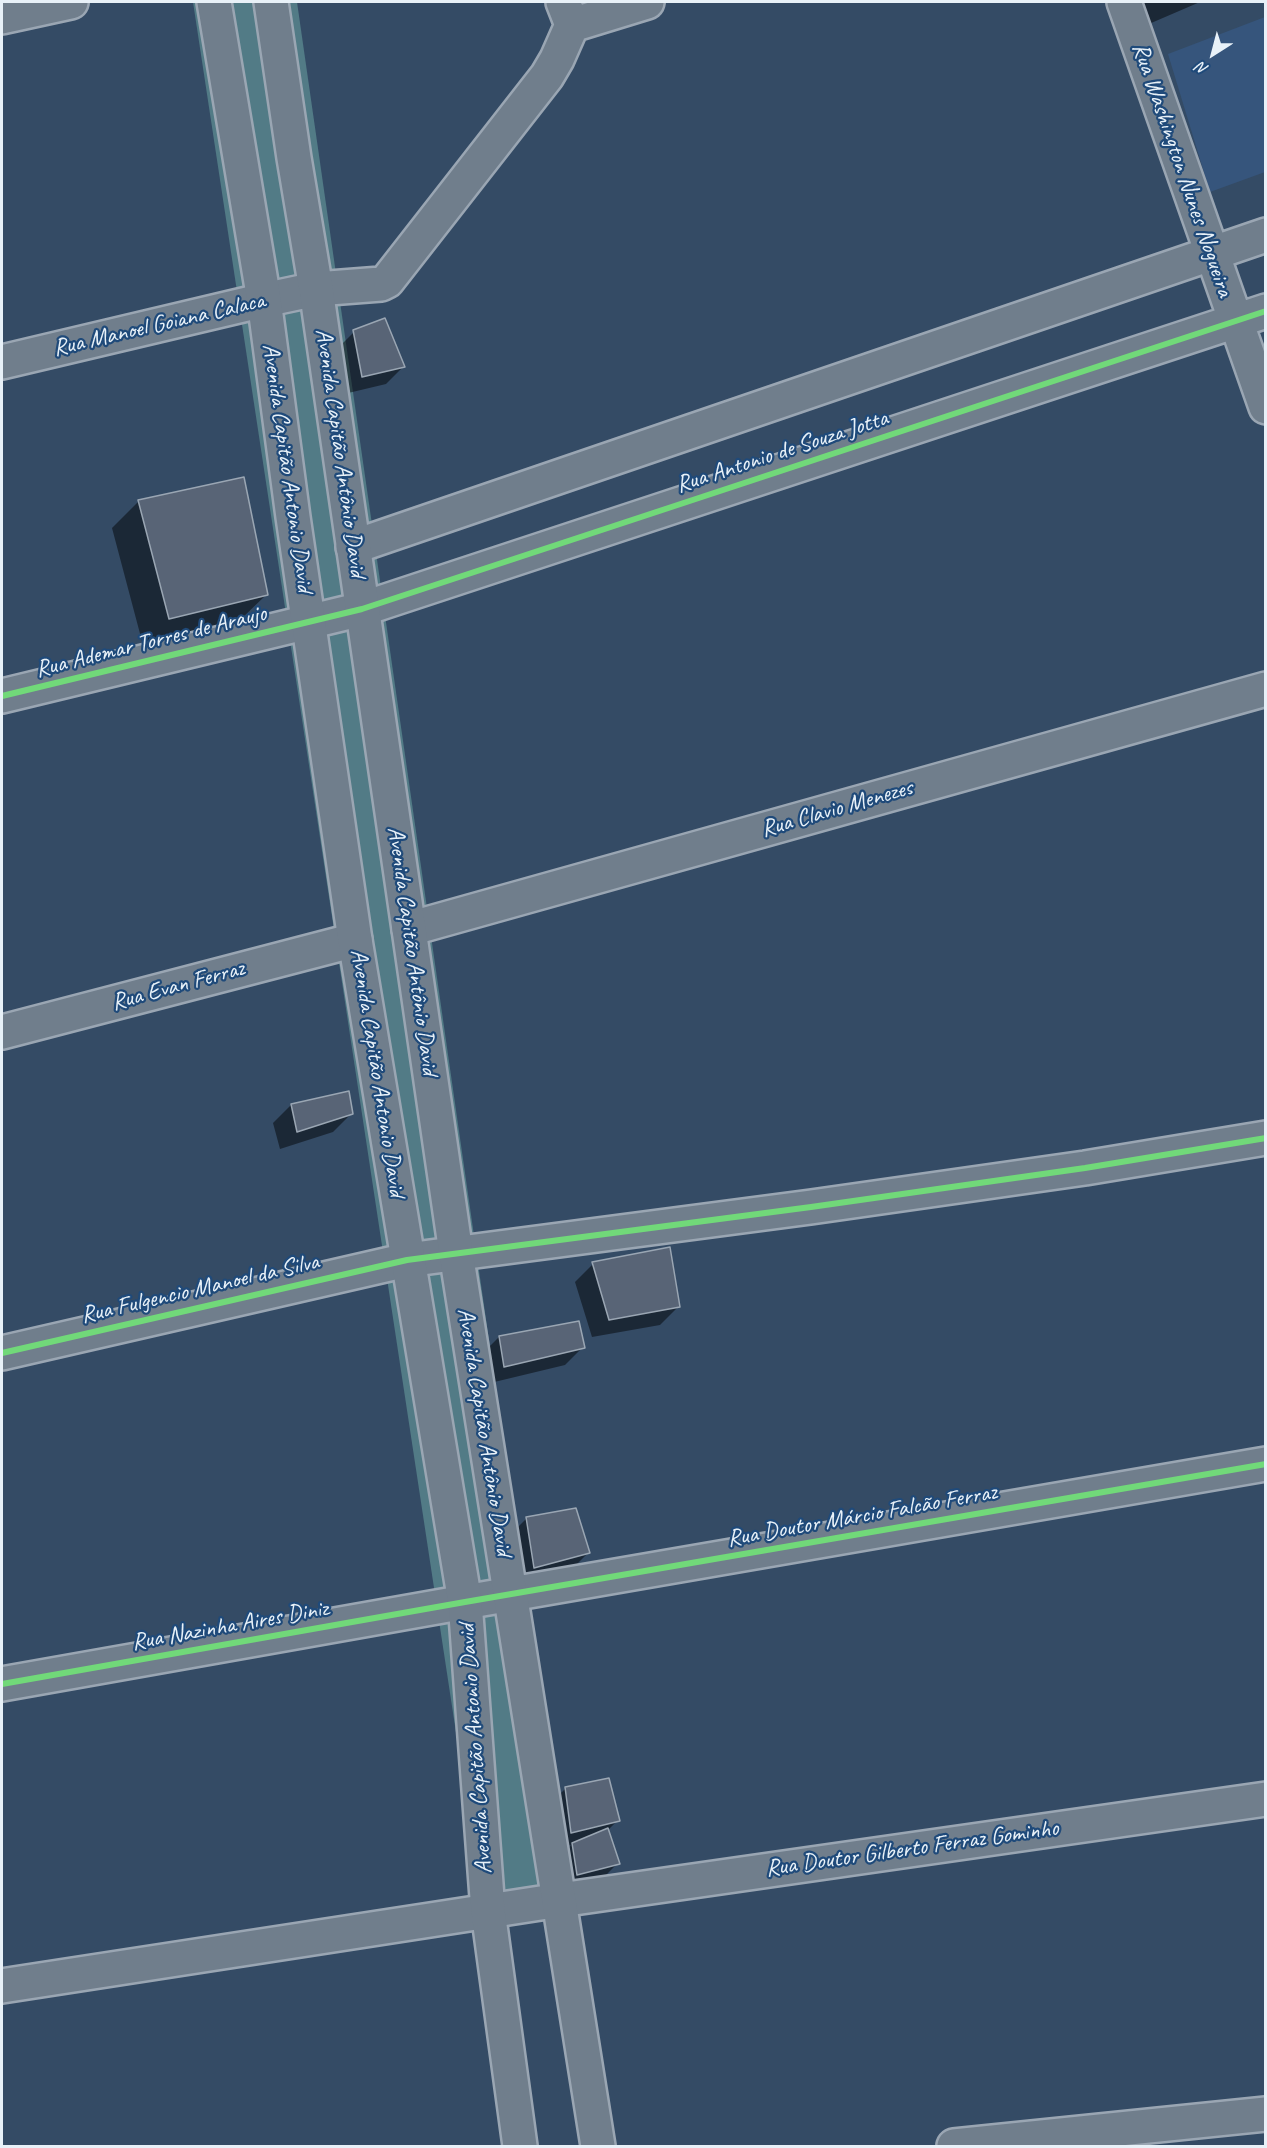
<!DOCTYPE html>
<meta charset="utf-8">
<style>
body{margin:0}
#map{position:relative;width:1267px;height:2148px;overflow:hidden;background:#344b65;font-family:Caveat,sans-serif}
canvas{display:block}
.frame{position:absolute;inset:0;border:3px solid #e8f1f8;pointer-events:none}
.north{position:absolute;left:1183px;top:24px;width:60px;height:60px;-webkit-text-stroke:4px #1f4a7a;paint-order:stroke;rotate:216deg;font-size:16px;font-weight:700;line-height:24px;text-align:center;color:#e8f1f8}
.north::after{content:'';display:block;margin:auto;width:21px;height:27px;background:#e8f1f8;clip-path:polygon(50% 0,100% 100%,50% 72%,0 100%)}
</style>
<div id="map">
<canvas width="1267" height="2148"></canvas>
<div class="frame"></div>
<div class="north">N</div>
</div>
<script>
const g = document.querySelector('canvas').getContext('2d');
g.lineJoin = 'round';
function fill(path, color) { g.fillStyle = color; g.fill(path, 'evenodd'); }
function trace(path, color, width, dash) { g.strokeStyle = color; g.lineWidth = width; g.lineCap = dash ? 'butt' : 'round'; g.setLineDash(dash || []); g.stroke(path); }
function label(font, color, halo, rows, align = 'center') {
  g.font = font + ' Caveat,sans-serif'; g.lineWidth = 4.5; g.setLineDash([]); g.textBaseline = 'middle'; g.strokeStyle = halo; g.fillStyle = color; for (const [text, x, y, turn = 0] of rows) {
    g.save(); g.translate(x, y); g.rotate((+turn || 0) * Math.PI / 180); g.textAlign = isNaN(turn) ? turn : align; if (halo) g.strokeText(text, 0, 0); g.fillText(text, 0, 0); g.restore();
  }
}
fill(new Path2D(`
 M1265 17V172L1210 192 1168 54Z`), '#36557c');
fill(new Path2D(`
 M193 2H297L567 1884 481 1897Z`), '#527b86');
fill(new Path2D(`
 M1117 2H1200L1128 33Z
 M354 332 404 366 386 384 344 394 336 350Z
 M139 501 266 595 239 621 143 645 112 528Z
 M348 1093 351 1114 333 1132 280 1149 273 1123 291 1105Z
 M593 1264 678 1307 660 1325 592 1337 575 1282Z
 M499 1337 583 1347 565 1365 486 1384 481 1355Z
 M527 1518 588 1553 570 1571 517 1585 509 1536Z
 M565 1789 618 1820 607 1831 618 1863 600 1881 559 1892 554 1862 571 1845 553 1850 547 1807Z`), '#0007');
const building = new Path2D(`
 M385 318 405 367 362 377 353 330Z
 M244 477 268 595 169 619 138 500Z
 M349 1091 353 1114 297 1132 291 1104Z
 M670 1247 680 1307 609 1320 592 1262Z
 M579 1321 585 1348 504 1367 499 1336Z
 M576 1508 590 1553 534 1568 526 1517Z
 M609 1778 620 1821 571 1833 565 1787Z
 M608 1828 620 1864 577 1875 572 1843Z`);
fill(building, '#586476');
trace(building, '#9aa6b3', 1.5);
const minor = new Path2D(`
 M1124 2 1266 407
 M2 17 71 2
 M572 25 647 2
 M2 362 264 300 316 289 381 284 387 281 547 76 557 59 572 25 563 2
 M353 547 1266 235
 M2 696 362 609 1266 311
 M409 929 1266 689
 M2 1032 355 940
 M2 1353 407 1260 811 1207 1085 1168 1266 1138
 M2 1684 465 1602 1266 1464
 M2 1986 560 1900 1266 1799
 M954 2146 1266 2114`);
const secondary = new Path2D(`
 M214 2 264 300 293 517 355 940 465 1602 488 1911 520 2146
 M271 2 294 158 316 289 456 1253 598 2146`);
trace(minor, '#9aa6b3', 38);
trace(secondary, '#9aa6b3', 38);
trace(minor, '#707e8c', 33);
trace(secondary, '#707e8c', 33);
trace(new Path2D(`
 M2 696 362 609 1266 311
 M2 1353 407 1260 811 1207 1085 1168 1266 1138
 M2 1684 465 1602 1266 1464`), '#71d979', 6);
label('24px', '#e8f1f8', '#1f4a7a', [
 ["Rua Washington Nunes Nogueira",1182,170,71],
 ["Rua Manoel Goiana Calaca",159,325,-13],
 ["Rua Antonio de Souza Jotta",782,452,-18],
 ["Avenida Capitão Antônio David",340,453,82],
 ["Avenida Capitão Antonio David",287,468,82],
 ["Rua Ademar Torres de Araujo",151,642,-14],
 ["Rua Clavio Menezes",837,809,-16],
 ["Avenida Capitão Antônio David",412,951,82],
 ["Rua Evan Ferraz",178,986,-15],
 ["Avenida Capitão Antonio David",377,1073,81],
 ["Rua Fulgencio Manoel da Silva",200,1289,-13],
 ["Avenida Capitão Antônio David",484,1432,81],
 ["Rua Doutor Márcio Falcão Ferraz",862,1516,-10],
 ["Rua Nazinha Aires Diniz",230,1626,-10],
 ["Avenida Capitão Antonio David",476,1749,-94],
 ["Rua Doutor Gilberto Ferraz Gominho",912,1849,-8]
]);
</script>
